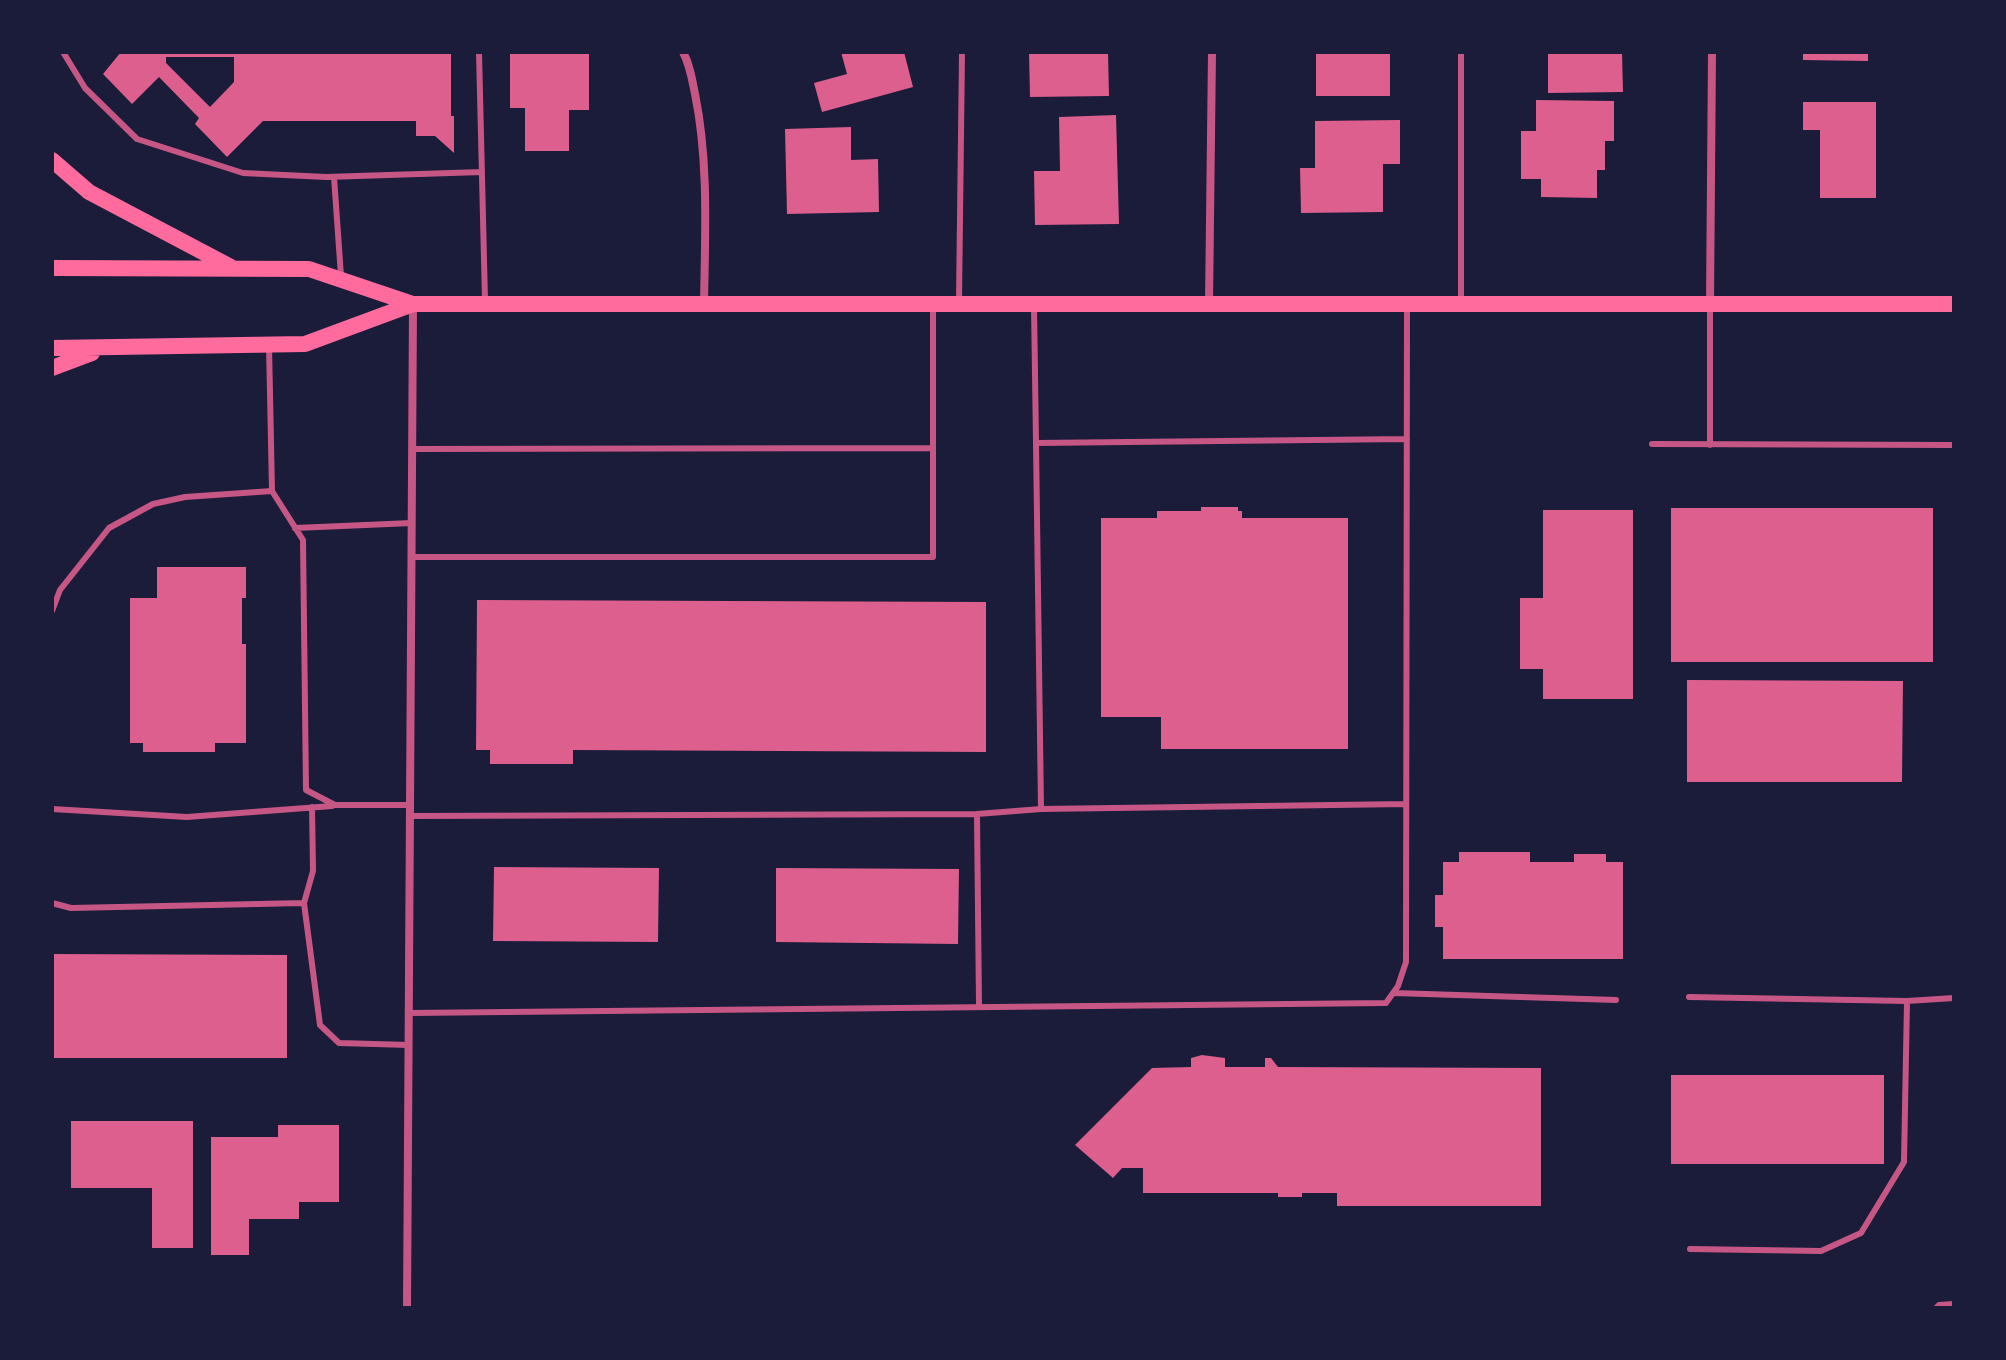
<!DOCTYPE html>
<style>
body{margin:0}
#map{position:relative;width:2006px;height:1360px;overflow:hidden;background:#1b1b3a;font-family:"Varela Round",sans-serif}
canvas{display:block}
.frame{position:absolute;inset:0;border:54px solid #1b1b3a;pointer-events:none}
</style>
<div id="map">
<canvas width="2006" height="1360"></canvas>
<div class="frame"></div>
</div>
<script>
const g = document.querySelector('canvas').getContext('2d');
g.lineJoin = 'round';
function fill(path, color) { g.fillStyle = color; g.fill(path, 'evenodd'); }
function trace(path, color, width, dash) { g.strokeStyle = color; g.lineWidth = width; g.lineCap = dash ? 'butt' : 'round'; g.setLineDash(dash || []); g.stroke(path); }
fill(new Path2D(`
 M121 52H451V116H454V153L435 136H416V121H263L227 157 195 124 199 118 159 77 132 104 103 74ZM166 57H234V82L210 107 166 63Z
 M510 52H589V110H569V151H525V108H510Z
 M841 52H904L913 87 822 112 814 83 847 74Z
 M1029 52H1108L1109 96 1030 97Z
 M1316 52H1390V96H1316Z
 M1548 52H1622L1623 92 1548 93Z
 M1803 52H1868V61L1803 60Z
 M1536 100 1614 101V141H1605V170H1597V198L1541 197V179H1521V131H1536Z
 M1803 102H1876V198H1820V130H1803Z
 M1116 115 1119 224 1035 225 1034 171H1060L1059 117Z
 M1400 120V164H1383V212L1301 213 1300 168H1315V121Z
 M851 127V160L878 159 879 212 787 214 785 129Z
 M1201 507H1238V511H1242V518H1348V749H1161V717H1101V518H1157V511H1201Z
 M1671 508H1933V662H1671Z
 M1543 510H1633V699H1543V669H1520V598H1543Z
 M157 567H246V598H242V644H246V743H215V752H143V743H130V598H157Z
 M477 600 986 602V752L573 750V764H490V750H476Z
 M1687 680 1903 681 1902 782H1687Z
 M1459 852H1530V862H1574V854H1606V862H1623V959H1443V927H1435V895H1443V862H1459Z
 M494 867 659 868 658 942 493 941Z
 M776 868 959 869 958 944 776 942Z
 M52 954 287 955V1058H52Z
 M1202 1055 1225 1058V1067H1265V1058H1271L1278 1067 1541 1068V1206H1337V1193H1302V1197H1278V1193H1143V1168H1122L1113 1178 1075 1145 1152 1068 1191 1067V1058Z
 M1671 1075H1884V1164H1671Z
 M71 1121H193V1248H152V1188H71Z
 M278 1125H339V1202H299V1219H249V1255H211V1137H278Z`), '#dd5f8e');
trace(new Path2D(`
 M63 52 85 88 137 139 243 173 326 177 482 172
 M479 52 485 301
 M1461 52V304
 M334 177 341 276
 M959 301 962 52
 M1710 304V445
 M1034 305 1036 443 1407 439
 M269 345 272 491 303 540 306 790 335 805H410
 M1036 443 1041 809 1406 804
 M1652 444 1954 445
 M412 449 933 448
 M295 528 412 523
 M412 557H933V305
 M52 611 60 590 109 528 153 504 185 497 272 491
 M52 809 187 817 332 806
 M977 814 1041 809
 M410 816 977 814 979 1007
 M52 903 71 908 304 903 313 871 312 807
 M304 903 320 1025 339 1043 409 1045
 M1394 993 1616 1000
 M1689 997 1907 1001 1954 998
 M409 1013 1386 1003 1398 986 1406 962 1407 305
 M1690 1249 1821 1251 1861 1233 1904 1162 1907 1001
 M1936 1308 1939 1305 1954 1304`), '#c65784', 6);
trace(new Path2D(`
 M683 52C690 65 692 79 695 94 709 162 705 235 704 305
 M1209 304 1212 52
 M1710 304 1712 52
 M407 1308 413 305`), '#c65784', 8);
trace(new Path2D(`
 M52 160 89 192 231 267
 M52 268 309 269 413 304H1954
 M52 348 305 344 413 304
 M52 368 92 353`), '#ff6b9d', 16);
</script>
